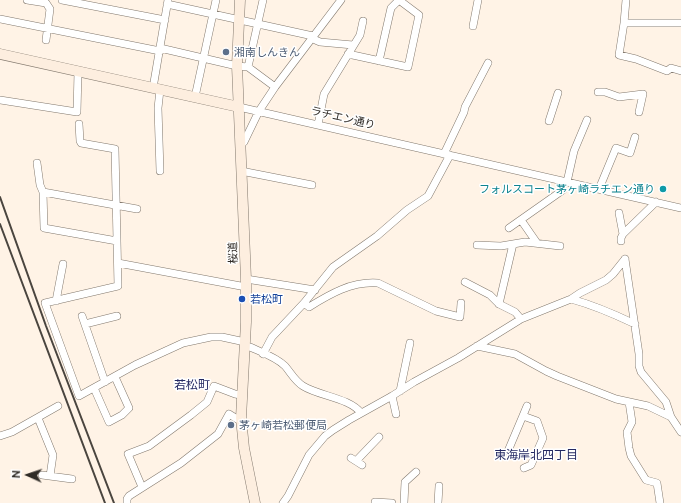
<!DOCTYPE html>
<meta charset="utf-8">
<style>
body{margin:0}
#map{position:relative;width:681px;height:503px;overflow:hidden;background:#fff3e6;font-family:Ubuntu,sans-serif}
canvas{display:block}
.north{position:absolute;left:8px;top:455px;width:40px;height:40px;-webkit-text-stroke:3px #fff;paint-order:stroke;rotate:273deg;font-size:11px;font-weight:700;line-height:16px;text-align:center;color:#302c27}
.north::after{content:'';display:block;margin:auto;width:14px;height:18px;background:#302c27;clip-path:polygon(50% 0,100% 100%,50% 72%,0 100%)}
</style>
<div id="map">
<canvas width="681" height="503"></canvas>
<div class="north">N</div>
</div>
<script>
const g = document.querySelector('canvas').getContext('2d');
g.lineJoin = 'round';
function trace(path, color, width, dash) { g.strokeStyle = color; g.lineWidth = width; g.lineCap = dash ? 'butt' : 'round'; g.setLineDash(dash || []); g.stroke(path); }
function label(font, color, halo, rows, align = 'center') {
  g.font = font + ' Ubuntu,"Noto Sans JP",sans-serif'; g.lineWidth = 3; g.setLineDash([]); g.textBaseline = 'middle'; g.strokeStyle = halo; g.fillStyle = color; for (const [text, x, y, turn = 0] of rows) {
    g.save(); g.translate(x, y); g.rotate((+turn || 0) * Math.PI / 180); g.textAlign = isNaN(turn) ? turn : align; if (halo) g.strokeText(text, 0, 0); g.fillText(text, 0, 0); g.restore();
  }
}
const street = new Path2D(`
 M27 0 46 3 50 9 46 40
 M62 0 165 20
 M626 0 624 23H681
 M167 4 313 36
 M0 19 160 51
 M624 23 619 55 636 59 667 71 671 68 681 71
 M473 26 478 0
 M311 38 320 42 353 45
 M160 48 237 66 248 67 275 87
 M348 54 408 67 419 15 399 0
 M379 61 391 8 399 0
 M248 67 263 0
 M153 88 168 0
 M598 92H605L619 97 643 94 639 112
 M195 97 216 0
 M0 100 77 112 78 72
 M239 107 681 208
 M549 121 558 93
 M79 124 80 141 81 143 115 149 118 286 45 303 79 396 135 365 183 343 211 337H222L245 342
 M318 125 324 94 360 35 363 21
 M240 144 244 142 259 111 275 87 341 0
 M444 154 464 112 465 107 488 63
 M37 163 40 185 43 192 44 228 117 241
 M160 171 158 108 160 90
 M241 171 312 185
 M567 182 574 151 587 120
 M599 189 616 148 630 153 635 137
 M43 192 137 209
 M619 213 623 234 621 238V241
 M521 220 537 243
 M509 228 563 190
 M623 234 656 202
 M477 245 501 246 525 242 560 246
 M625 259 639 354V366L641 372 666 402 671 417
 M118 263 246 287
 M246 279 315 290
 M465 282 490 295 499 304 515 312 521 319
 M571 299C593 305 614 314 635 324
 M56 301 63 264
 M304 303 309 307C330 294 352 281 378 283L436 311 460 317 461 303
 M499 304 513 244
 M82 316 105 382
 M85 324 117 316
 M477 346 515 354 546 371 557 376 616 399 648 406 671 417 681 432
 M245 347H250C261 352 276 357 285 366 291 373 295 381 303 386 319 396 350 398 361 413
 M263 354 272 337 304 303 333 267 377 236 407 210 428 196 450 155
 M94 388 109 422 122 415 129 408 115 377
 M400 391 410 343
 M392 396 396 414
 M629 402 632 422 627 432 629 448 631 456 646 480 657 483 660 503
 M523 416 537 421 543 438 531 465 524 468
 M38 418 53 455 50 476
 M0 436 12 432 58 406
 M508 451 527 406
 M351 458 362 465
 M356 461 379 437
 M42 475 72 479
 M142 487 128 454 149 446 191 415 207 402 214 386 235 394 241 395
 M375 502 392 503
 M127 503V499L129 496 181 463 218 434 229 414 237 419 241 418
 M283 503 288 496 309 455 325 436 333 430 349 420 392 396 414 382 458 358 521 319 571 299 580 293 606 280 613 274 625 259
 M404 503 405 482 416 472
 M438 503 439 486`);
const secondary = new Path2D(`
 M240 0 237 66 246 279V322L241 418 244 448 255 503
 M0 54 239 107`);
trace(street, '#82786d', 8);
trace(secondary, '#82786d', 11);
trace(street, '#fff', 7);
trace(secondary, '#fdeedf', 10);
trace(new Path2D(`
 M0 197 46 326 114 503
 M0 224 105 503`), '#4a453f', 2);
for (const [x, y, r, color] of [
 [226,52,4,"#5c6f8a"],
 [663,189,4,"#0f9aa8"],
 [242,299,4,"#1a4fb4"],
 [231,425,4,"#5c6f8a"]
]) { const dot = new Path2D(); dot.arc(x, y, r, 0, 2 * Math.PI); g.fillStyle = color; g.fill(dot); trace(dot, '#fff', 1.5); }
label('11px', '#4e5e75', '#fff', [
 ["湘南しんきん",234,52],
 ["茅ヶ崎若松郵便局",239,425]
], 'left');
label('11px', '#302c27', '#fff', [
 ["ラチエン通り",343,118,13],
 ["桜道",233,253,-92]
]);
label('11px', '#0d838f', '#fff', [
 ["フォルスコート茅ヶ崎ラチエン通り",655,189]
], 'right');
label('11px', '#164399', '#fff', [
 ["若松町",250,299]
], 'left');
label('12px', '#242962', '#fff', [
 ["若松町",192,385],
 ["東海岸北四丁目",536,455]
]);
</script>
